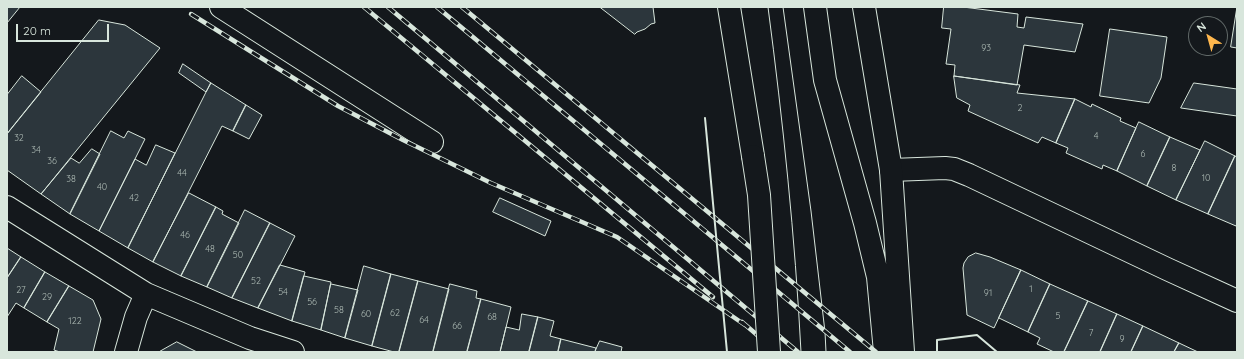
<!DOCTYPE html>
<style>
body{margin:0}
#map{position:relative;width:1244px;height:359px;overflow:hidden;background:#14181c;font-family:Quicksand,sans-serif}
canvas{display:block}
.frame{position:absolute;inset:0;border:8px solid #d8e6dc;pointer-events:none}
.north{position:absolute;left:1188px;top:16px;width:40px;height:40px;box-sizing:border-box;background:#14181c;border:1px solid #626a69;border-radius:50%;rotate:323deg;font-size:11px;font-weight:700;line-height:16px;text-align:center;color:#d8e6dc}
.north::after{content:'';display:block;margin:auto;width:14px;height:18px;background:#ffb74d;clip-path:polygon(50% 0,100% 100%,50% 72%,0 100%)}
.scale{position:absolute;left:16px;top:24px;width:93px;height:18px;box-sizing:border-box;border:2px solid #d8e6dc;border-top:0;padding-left:5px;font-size:12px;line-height:14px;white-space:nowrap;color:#d8e6dc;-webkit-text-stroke:3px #14181c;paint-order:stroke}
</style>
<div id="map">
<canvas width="1244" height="359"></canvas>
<div class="frame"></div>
<div class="north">N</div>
<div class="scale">20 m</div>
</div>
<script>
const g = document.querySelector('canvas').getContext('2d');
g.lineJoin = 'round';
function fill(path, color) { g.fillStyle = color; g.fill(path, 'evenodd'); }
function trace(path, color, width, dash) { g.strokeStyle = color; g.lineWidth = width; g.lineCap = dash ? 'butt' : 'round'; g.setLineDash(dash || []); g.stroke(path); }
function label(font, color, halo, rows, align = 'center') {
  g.font = font + ' Quicksand,sans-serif'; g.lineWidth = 3; g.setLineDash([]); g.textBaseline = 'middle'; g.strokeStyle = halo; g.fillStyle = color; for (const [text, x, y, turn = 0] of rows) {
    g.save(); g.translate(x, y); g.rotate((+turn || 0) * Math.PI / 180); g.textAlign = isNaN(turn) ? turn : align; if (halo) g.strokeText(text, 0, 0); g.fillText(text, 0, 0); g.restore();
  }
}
const building = new Path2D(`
 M7 7H20L7 23Z
 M600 7H653L655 23 651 24 645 29 637 32 635 34Z
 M944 7H963L1018 14 1017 27 1024 28 1026 17 1083 24 1075 52 1024 45 1017 85 954 76 955 65 946 64 951 29 942 28Z
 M1237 7V48L1231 47Z
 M99 20 125 25 160 48 41 194 7 170V134Z
 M1110 29 1167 37 1161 78 1149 103 1100 96Z
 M183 64 211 83 206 92 179 73Z
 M22 76 41 92 7 134V95Z
 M954 76 1020 85 1017 93 1075 99 1056 143 1042 137 1038 143 968 111 970 105 957 98Z
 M211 83 246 105 233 131 222 126 153 262 128 248Z
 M1194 83 1237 89V116L1181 108Z
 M1075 99 1091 107 1092 104 1121 118 1120 121 1136 128 1117 171 1103 165 1102 169 1066 153 1068 148 1056 143Z
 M246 105 262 115 249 139 233 131Z
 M1139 122 1170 137 1147 186 1117 171Z
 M111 131 124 138 128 131 145 139 99 231 70 214Z
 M1170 137 1200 150 1176 200 1147 186Z
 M1205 141 1235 156 1208 214 1176 200Z
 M156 145 175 153 128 248 99 231 135 159 146 165Z
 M92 149 100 154 70 214 41 194 71 158 79 163Z
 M1235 156 1237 157V223L1236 226 1208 214Z
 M189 193 216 207 181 276 153 262Z
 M500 198 551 221 545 236 493 212Z
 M216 207 223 211 222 214 239 223 207 287 181 276Z
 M245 210 270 223 232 298 207 287Z
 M270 223 295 236 258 308 232 298Z
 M7 248 21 257 7 278Z
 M976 253 990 257 1021 270 994 328 967 315 963 268 964 263 968 257Z
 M21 257 45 272 24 308 16 303 7 317V278Z
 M280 265 305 272 292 321 258 308Z
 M364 266 391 274 372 346 345 338Z
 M1021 270 1050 284 1028 332 999 318Z
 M45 272 69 286 47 322 24 308Z
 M391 274 418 281 399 352H394L372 346Z
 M304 276 331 282 321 330 292 321Z
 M418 281 449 289 433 352H399Z
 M331 284 358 290 345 338 321 330Z
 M450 284 477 291 476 298 481 299 467 352H433Z
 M1050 284 1088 301 1064 352H1054L1037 344 1040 338 1028 332Z
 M69 286 93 300 101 319 93 352H60L54 350 59 329 47 322Z
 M481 299 511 307 500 352H467Z
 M1088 301 1117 314 1100 352H1064Z
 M522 314 538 317 529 352H500L506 327 519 330Z
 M1117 314 1143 326 1131 352H1100Z
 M538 317 554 321 550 336 561 339 558 352H529Z
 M1143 326 1179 343 1174 352H1131Z
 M561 339 596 348 595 352H558Z
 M600 341 622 347 621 352H595Z
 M177 342 197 352H159Z
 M1179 343 1198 352H1174Z`);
fill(building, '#2c363c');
trace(building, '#d8e6dc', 1);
const minor = new Path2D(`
 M221 7 432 142
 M891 170 945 168 954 169 969 175 1167 269 1237 301
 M7 207 146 294 250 338 293 352
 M126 352 136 317 146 294`);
const major = new Path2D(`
 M729 7 753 156
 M815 7 825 80 865 223 878 277 885 352
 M864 7 891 170 903 352`);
trace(minor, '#d8e6dc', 24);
trace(major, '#d8e6dc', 24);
trace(minor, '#14181c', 22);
trace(major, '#14181c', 22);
trace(new Path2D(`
 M768 7C783 122 795 236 801 352
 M783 7 811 211 825 332 826 352`), '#d8e6dc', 1);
const rail = new Path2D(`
 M364 7 713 297
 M388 7 798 352
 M437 7 850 352
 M462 7 876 352
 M191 14 338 106 403 140 491 183 617 237 745 325
 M742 322 777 352`);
trace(rail, '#d8e6dc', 4.5);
trace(rail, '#14181c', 3, [9]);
const majorBridge = new Path2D(`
 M753 156 759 195 769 352`);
trace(majorBridge, '#d8e6dc', 24, []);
trace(majorBridge, '#14181c', 22);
trace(new Path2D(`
 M705 118 727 352
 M937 352V340L977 335 997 352`), '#d8e6dc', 2);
label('9px', '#adbab4', null, [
 ["93",986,48],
 ["2",1020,108],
 ["4",1096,136],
 ["32",19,138],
 ["34",36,150],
 ["6",1143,154],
 ["36",52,161],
 ["8",1174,168],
 ["44",182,173],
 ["10",1206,178],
 ["38",71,179],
 ["40",102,187],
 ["42",134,198],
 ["46",185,235],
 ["48",210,249],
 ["50",238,255],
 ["52",256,281],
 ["1",1031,289],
 ["27",21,290],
 ["54",283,292],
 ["91",988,293],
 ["29",47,297],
 ["56",312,302],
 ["58",339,310],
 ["62",395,313],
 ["60",366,314],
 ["5",1058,316],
 ["68",492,317],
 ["64",424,320],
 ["122",75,321],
 ["66",457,326],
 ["7",1091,333],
 ["9",1122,339]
]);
</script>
